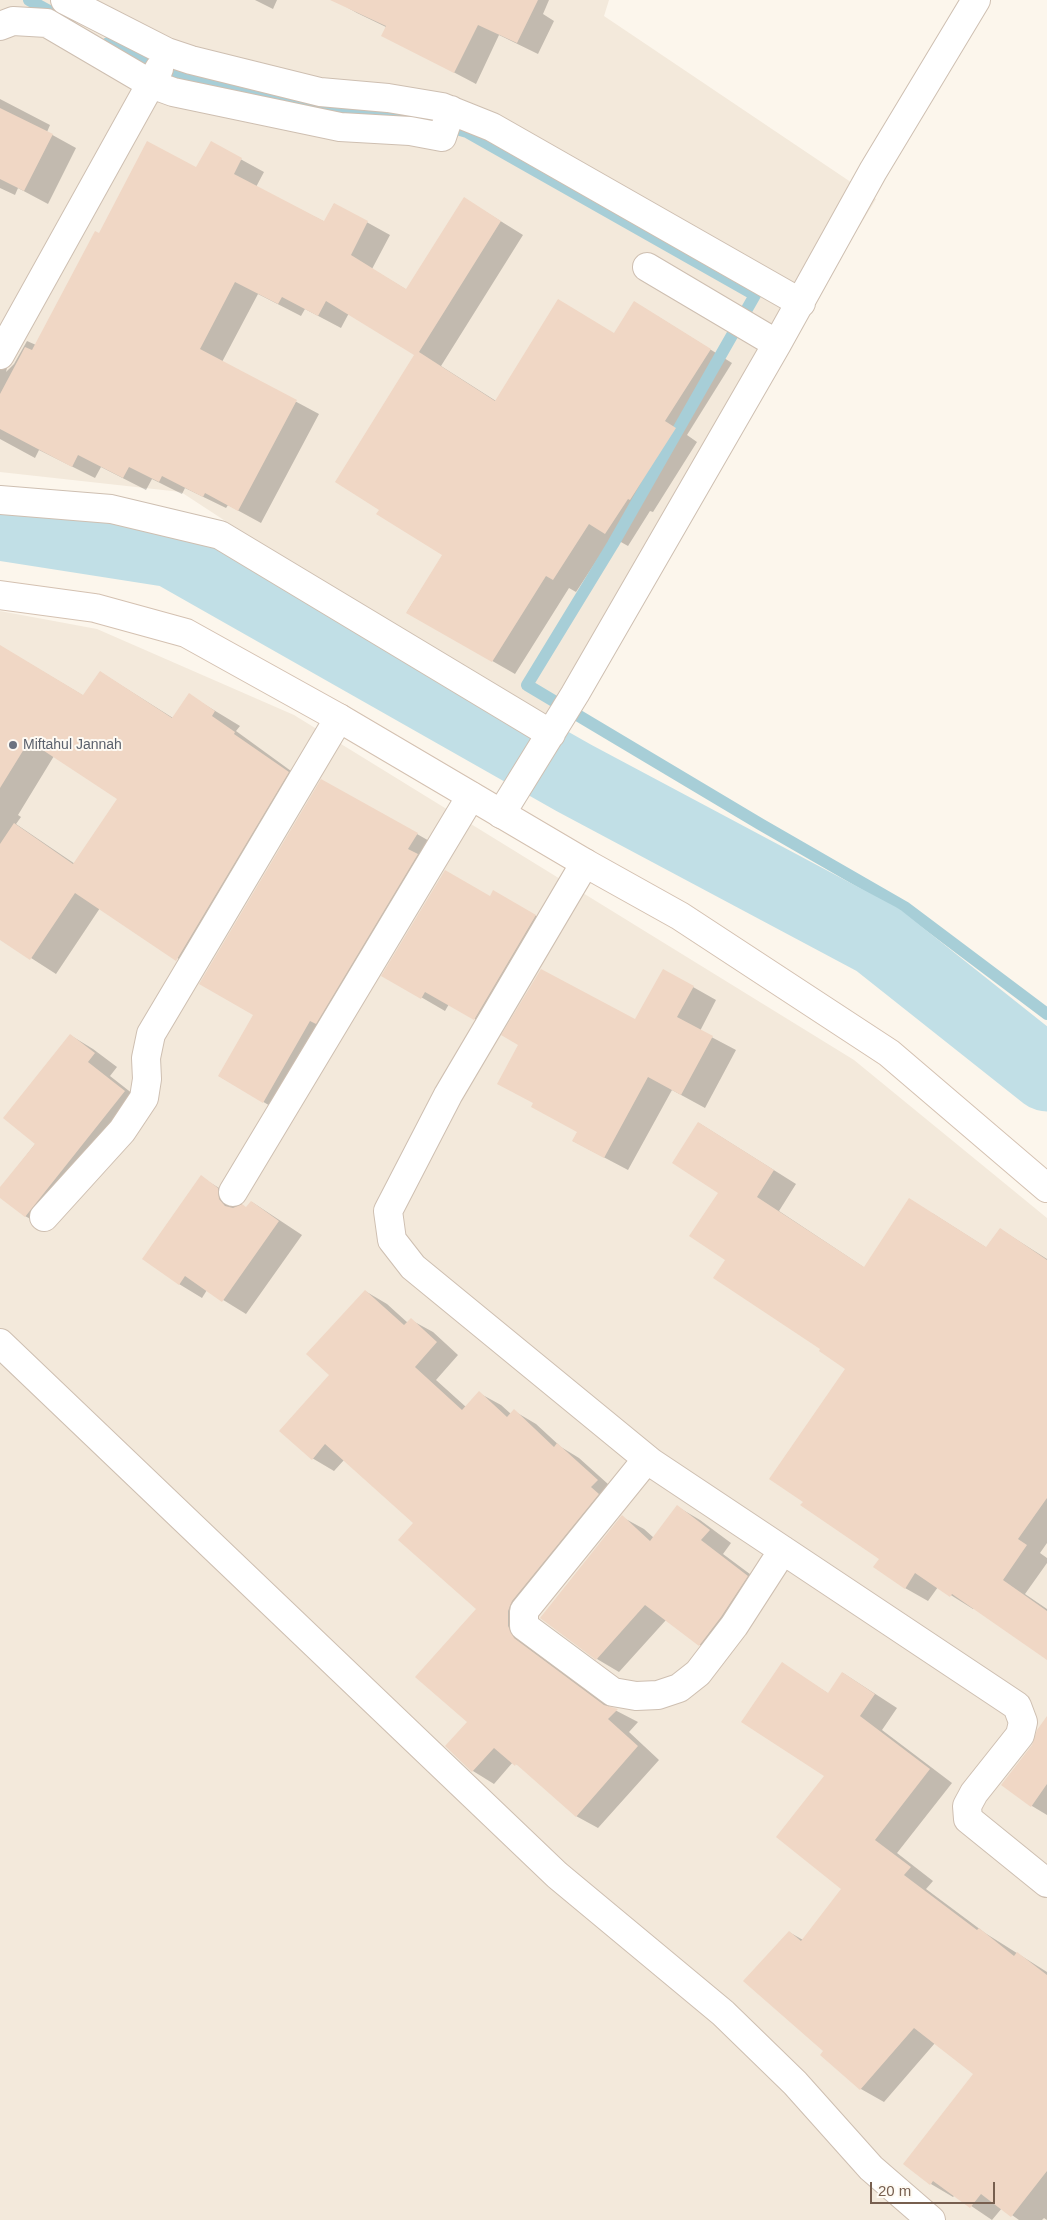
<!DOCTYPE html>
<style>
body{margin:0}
#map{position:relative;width:1047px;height:2220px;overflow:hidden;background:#fcf6ec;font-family:Arial,sans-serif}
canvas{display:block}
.scale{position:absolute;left:870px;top:2182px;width:125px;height:22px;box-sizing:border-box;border:2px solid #775f4f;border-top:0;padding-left:6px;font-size:15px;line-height:18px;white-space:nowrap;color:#775f4f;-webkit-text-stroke:4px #fefaf3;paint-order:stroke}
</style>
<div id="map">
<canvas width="1047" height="2220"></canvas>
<div class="scale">20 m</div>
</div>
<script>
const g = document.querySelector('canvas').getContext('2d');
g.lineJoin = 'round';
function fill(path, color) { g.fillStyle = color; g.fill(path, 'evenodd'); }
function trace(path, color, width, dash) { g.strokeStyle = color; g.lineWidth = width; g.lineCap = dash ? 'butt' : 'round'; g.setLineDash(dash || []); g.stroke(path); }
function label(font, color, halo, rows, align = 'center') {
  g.font = font + ' Arial,sans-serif'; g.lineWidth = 4; g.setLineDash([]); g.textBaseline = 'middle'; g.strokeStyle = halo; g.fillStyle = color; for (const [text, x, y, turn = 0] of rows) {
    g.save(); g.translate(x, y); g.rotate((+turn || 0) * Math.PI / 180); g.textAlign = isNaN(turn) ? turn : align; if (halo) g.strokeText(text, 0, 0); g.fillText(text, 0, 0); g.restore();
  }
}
fill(new Path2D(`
 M0 0H609L604 16 876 199 551 734 181 492 0 472Z
 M0 611 97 629 294 715 854 1060 1047 1218V2220H0Z`), '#f3e9db');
fill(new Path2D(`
 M255 0H277L273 9Z
 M337 0H549L543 14 554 21 538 54 499 35 476 84 383 35 386 27 357 13 336 1Z
 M0 99 50 125 47 132 76 148 48 204 18 188 15 195 0 188Z
 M211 143 264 172 256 187 325 222 334 204 390 235 372 269 407 290 465 199 523 235 441 366 496 401 615 334 657 316 732 363 687 435 697 442 653 512 650 511 628 546 612 537 576 592 569 588 515 674 407 612 444 555 381 509 416 355 349 313 341 328 305 309 301 316 258 294 222 362 319 414 261 523 228 505 226 508 185 488 182 494 152 479 146 490 101 467 95 478 39 450 35 458 0 439V328L9 360 6 372 14 364 27 341 36 345 99 235 197 169Z
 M0 646 84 696 100 672 173 718 189 695 240 726 236 731 313 787 202 974 100 908 56 974 0 938ZM54 756 119 798 75 864 16 824 21 817 18 815Z
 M417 834 438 846 284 1114 219 1076Z
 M494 892 559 929 498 1032 449 1004 445 1011 383 975 490 898Z
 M693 987 716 1000 700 1031 736 1050 705 1108 672 1090 628 1170 573 1141 636 1021Z
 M70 1035 93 1049 117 1067 110 1076 147 1105 49 1229 25 1216 0 1196V1189L36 1143Z
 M699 1123 796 1184 779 1211 865 1268 932 1213 987 1248 1000 1229 1047 1259V1543L1040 1553 1047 1558V1563L1025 1594 1047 1609V1658L974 1608 973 1609 938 1587 928 1601 905 1588 881 1558 847 1369 822 1349 727 1259 719 1192Z
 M201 1177 242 1202V1206L247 1209 252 1202 302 1235 246 1314 207 1290 202 1298 179 1284Z
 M365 1291 387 1304 408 1323 411 1320 433 1332 458 1355 436 1380 466 1407 479 1393 501 1405 511 1414 514 1411 536 1424 561 1447 579 1458 618 1493 533 1614 530 1640 536 1652 611 1708 638 1722 629 1732 659 1760 598 1828 576 1816 524 1769 513 1762 494 1784 473 1771 469 1722 477 1609 415 1522 344 1460 334 1471 312 1458 331 1375Z
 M678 1507 700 1520 731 1543 723 1554 770 1589 722 1658 700 1645 666 1620 619 1672 597 1659 622 1517 644 1529 654 1538Z
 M782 1664 829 1694 843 1673 897 1708 882 1730 952 1783 897 1853 933 1881 926 1889 985 1933 1047 1972V2220L1044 2218 1042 2220H1019L1002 2208 992 2220 955 2195 953 2197 931 2184 975 2074 935 2043 884 2102 861 2089 825 2051 789 1932 803 1940 843 1889 826 1776Z
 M1047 1718V1815L1032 1806 1033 1745Z`), '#0003');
trace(new Path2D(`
 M29 0 60 17
 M108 43 162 73 348 112 422 119 467 132 755 295 613 544 527 685 760 824 906 908 1047 1014`), '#a7ced7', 12);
trace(new Path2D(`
 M0 523 172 550 574 778 878 940 1047 1074`), '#c1dfe6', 75);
fill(new Path2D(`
 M330 0H538L517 43 478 25 454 73 381 36 386 26Z
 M0 108 53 134 24 191 0 179Z
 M147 141 196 167 211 141 242 158 234 174 324 221 334 203 368 221 351 255 406 289 464 197 501 221 419 352 495 401 558 299 614 333 634 301 711 349 665 421 676 428 630 500 628 499 605 534 589 524 553 580 546 576 492 662 406 613 442 555 376 514 379 510 335 482 414 355 326 301 318 316 282 297 278 304 235 282 200 349 297 400 238 511 205 493 203 497 162 476 159 482 129 467 123 478 78 455 72 467 0 429V394L25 347 32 350 95 231 99 233Z
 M0 645 83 695 100 671 172 718 189 693 215 711 212 716 235 732 234 734 289 772 176 961 75 893 30 960 0 940V844L14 823 73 864 117 799 29 741 0 788Z
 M321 779 418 833 408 849 418 854 316 1024 310 1021 263 1103 218 1076 253 1015 199 984Z
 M445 870 490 896 493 890 536 915 474 1020 425 992 421 999 381 976Z
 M541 969 635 1019 663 969 694 986 677 1017 713 1036 681 1095 648 1077 604 1158 572 1141 577 1132 531 1107 533 1103 497 1084 518 1045 501 1035Z
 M70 1034 95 1053 88 1062 125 1091 25 1217 0 1198V1187L35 1144 3 1118Z
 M698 1122 774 1170 757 1197 864 1267 909 1198 986 1247 1000 1228 1047 1260V1498L1018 1539 1027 1545 1003 1580 1047 1611V1660L952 1594 950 1597 915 1573 905 1589 873 1567 879 1559 800 1505 803 1502 769 1479 845 1369 819 1351 820 1349 713 1278 725 1260 689 1236 718 1193 672 1163Z
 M201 1175 218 1188 219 1199 225 1206 233 1208 242 1204 246 1207 251 1201 279 1221 222 1302 185 1276 179 1285 142 1259Z
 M365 1290 404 1325 411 1318 437 1342 415 1367 462 1410 479 1391 507 1417 514 1409 554 1447 557 1443 598 1480 591 1487 599 1494 512 1601 508 1611V1626L514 1638 604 1705 618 1709 608 1719 638 1746 576 1817 516 1764 515 1766 494 1748 472 1772 445 1746 467 1722 415 1677 476 1609 398 1540 413 1523 325 1444 312 1460 279 1431 329 1375 306 1354Z
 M677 1505 710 1530 701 1540 748 1576 721 1617 699 1646 645 1605 596 1660 540 1618 622 1515 650 1541Z
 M782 1662 828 1693 842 1672 875 1694 860 1716 930 1769 875 1840 911 1867 904 1875 977 1930 979 1928 1014 1956 1017 1952 1047 1975V2171L1011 2217 981 2194 970 2208 933 2181 930 2185 903 2164 973 2074 914 2028 860 2090 820 2055 823 2051 743 1981 789 1931 801 1941 841 1889 776 1837 824 1776 741 1722Z
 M1047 1716V1784L1031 1807 1001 1785 1032 1745 1037 1730Z`), '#f0d7c5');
const street = new Path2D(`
 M65 0 167 52 191 60 320 92 388 98 442 107 492 127 801 303
 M0 26 13 21 47 23 151 84 173 92 340 127 410 131 442 137 451 110
 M647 267 777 344
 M0 355 159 69
 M0 500 111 509 220 535 551 734
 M501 814 575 694 777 344 873 171 976 0
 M585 863 448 1095 388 1211 392 1240 413 1267 652 1463 1017 1706 1023 1722 1020 1735 974 1793 967 1806 968 1819 1047 1883
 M233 1192 471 796
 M44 1217 122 1131 144 1098 147 1079 146 1058 151 1034 339 718
 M0 1343 557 1875 723 2013 795 2083 871 2168 931 2220
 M647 1459 524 1611V1626L613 1692 636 1696 658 1695 679 1688 698 1673 734 1626 783 1550`);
const secondary = new Path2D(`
 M0 595 95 608 186 633 339 718 585 863 680 916 889 1053 1047 1188`);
trace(street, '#cebfb1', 30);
trace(secondary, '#d4c1b1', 30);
trace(street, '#fff', 28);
trace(secondary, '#fff', 28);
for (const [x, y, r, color] of [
 [13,745,5,"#6b7280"]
]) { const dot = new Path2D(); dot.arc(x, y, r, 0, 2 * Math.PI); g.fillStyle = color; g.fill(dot); trace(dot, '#fefaf3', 2); }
label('14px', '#5b616d', '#fefaf3', [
 ["Miftahul Jannah",23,745]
], 'left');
</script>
